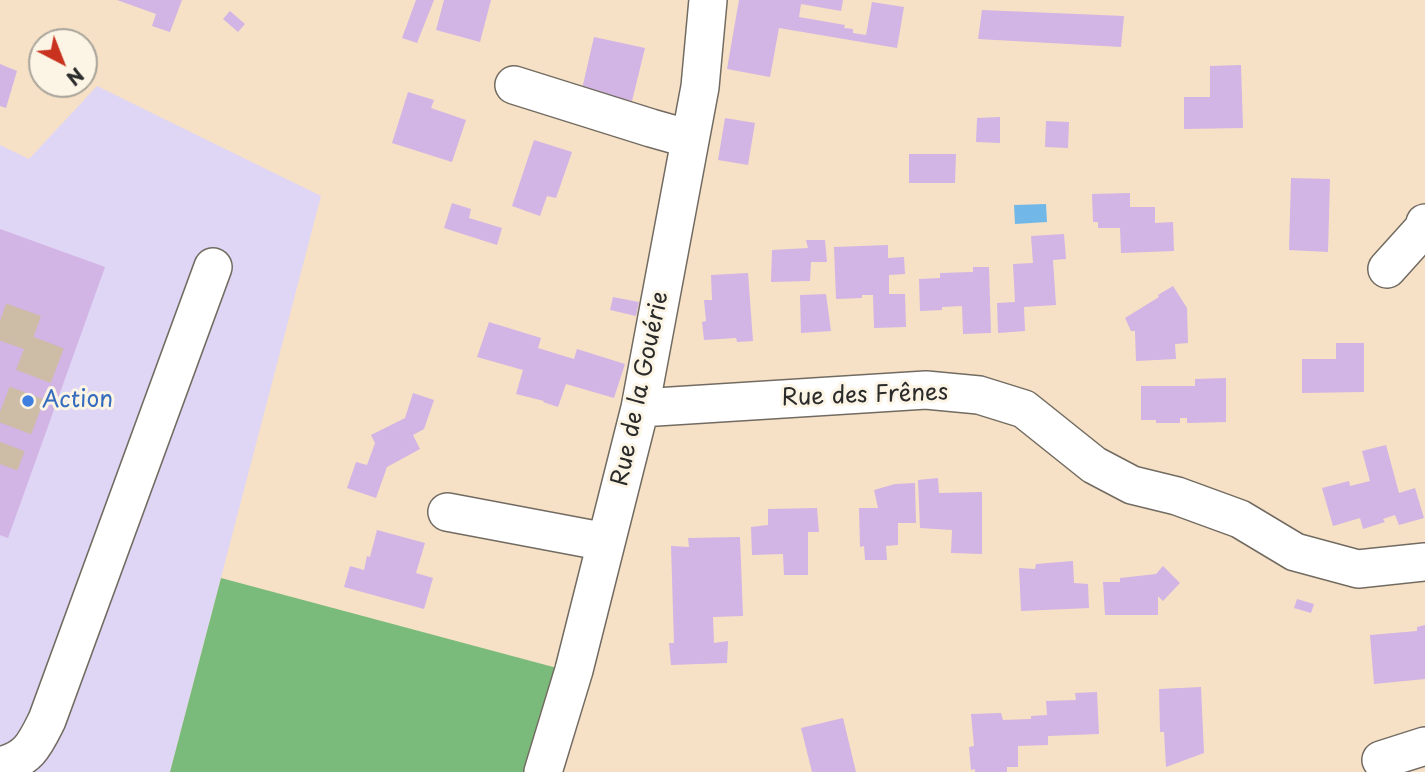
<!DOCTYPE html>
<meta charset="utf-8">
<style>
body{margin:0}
#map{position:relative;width:1425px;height:772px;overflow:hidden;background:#f6e1c6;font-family:"Playpen Sans",sans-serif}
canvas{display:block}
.north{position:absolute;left:28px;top:28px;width:70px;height:70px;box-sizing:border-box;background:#fcf5e5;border:2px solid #a8a49b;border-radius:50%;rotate:138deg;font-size:19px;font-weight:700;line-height:28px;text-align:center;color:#2b2b2b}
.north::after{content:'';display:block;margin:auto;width:24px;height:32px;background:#c8321e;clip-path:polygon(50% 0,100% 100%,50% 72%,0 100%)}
</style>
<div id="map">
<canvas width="1425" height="772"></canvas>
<div class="north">N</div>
</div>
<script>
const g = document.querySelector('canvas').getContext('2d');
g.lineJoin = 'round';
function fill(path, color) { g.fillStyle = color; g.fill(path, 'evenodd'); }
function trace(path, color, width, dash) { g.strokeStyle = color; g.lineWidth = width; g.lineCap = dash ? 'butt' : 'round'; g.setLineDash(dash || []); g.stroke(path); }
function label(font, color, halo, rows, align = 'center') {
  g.font = font + ' "Playpen Sans",sans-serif'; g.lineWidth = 6; g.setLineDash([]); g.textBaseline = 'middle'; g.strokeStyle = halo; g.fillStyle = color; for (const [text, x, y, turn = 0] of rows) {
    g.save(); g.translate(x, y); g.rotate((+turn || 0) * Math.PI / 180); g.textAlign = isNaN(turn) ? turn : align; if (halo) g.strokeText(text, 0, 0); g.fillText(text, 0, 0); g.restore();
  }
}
fill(new Path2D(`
 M97 86 321 196 170 772H0V145L29 159Z`), '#dfd5f5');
fill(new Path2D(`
 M221 578 557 668 526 772H170Z`), '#7aba7b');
fill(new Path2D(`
 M1046 204 1047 222 1015 224 1014 205Z`), '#71b8e8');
fill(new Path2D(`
 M117 0H182L170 32 152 26 156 14Z
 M416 0H434L417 43 402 38Z
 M444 0H491L480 42 436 30Z
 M739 0H843L841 11 801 4 799 17 845 25 844 28 853 29V33L866 35 872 2 904 7 897 48 779 28 770 77 727 69Z
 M982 10 1124 16 1121 47 978 39Z
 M230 11 245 24 238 32 223 19Z
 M594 37 645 48 632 101 582 89Z
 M0 64 17 71 6 108 0 106Z
 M1241 65 1243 128 1184 129V97H1210V66Z
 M408 92 434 100 431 108 466 120 452 162 392 143Z
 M1000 117V143L976 142 977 118Z
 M725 118 755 123 748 165 718 160Z
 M1046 121 1069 122 1068 148 1045 147Z
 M534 140 572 152 556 198 547 196 540 216 512 206Z
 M909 154H956L955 183H909Z
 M1291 178 1330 179 1328 252 1289 250Z
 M1130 193V207H1155V223L1173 222 1174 251 1121 253 1120 228H1098V222H1093L1092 194Z
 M452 203 471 209 469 218 502 228 497 245 444 228Z
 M0 229 105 267 8 538 0 535Z
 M1064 234 1066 259 1053 260 1056 305 1024 307 1025 331 998 333 997 303 1015 302 1013 264 1033 263 1031 236Z
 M806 240H825L827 262H811L810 281 771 282 772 250 808 248Z
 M888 245V258L904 257 905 274 889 275V294H905L906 327 874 328 873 295H862V298L836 299 834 247Z
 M973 267H989L991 333 963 334 962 306 942 307V310L920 311 919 279 940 278V273L973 272Z
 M748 273 753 341 737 342 736 338 704 340 702 322 706 321 704 300H712L711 275Z
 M1173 286 1187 308 1188 343 1175 344 1176 359 1136 361 1135 331H1131L1125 318 1159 297 1158 295Z
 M826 294 831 331 801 333 800 295Z
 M613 297 639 302 636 316 610 310Z
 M489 322 541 338 538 348 574 359 577 349 625 364 614 398 566 384 558 407 543 402 544 401 516 394 523 370 477 357Z
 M1336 343H1364V392L1302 393V359H1336Z
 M1226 378V422L1187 423V418H1180V423H1156V420H1141V386H1195V379Z
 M413 393 434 400 424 429 413 435 420 449 387 467 376 498 347 488 356 462 367 465 375 443 371 435 405 418Z
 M1386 445 1399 493 1415 488 1424 518 1399 525 1395 515 1383 519 1385 522 1363 529 1360 518 1333 526 1322 488 1349 481 1350 486 1370 481 1362 451Z
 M938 478 939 493 982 492V554L951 553 952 530 920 528 918 480Z
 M915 483 916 523H898V545L886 546 887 560H865L864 546 860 547 859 508H878L874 490 895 484Z
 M817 508 819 532H808V575H784L783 554 752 555 751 527 768 525V509Z
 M377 530 425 543 416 573 433 578 424 609 344 587 350 566 364 570 367 556 370 557Z
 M740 537 743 616 713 617 714 643 728 641 727 663 671 665 669 643H674L671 546 689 547 688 538Z
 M1073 561 1074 583 1088 584 1089 608 1021 611 1019 568 1035 569 1036 564Z
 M1163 566 1180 583 1163 601 1158 596V615H1105L1103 582H1120V578L1156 574Z
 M1297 599 1314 604 1311 613 1294 608Z
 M1425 625V679L1374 684 1370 635 1417 631V627Z
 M1201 687 1204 753 1166 767 1164 732H1160L1159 689Z
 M1097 692 1099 734 1048 736V745L1018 746V767H1007V772H975V769L971 770 969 747 974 746 971 714 1001 713 1003 720 1031 719V716L1047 715 1046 701 1076 700 1075 693Z
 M843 718 856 772H812L801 728Z`), '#d2b4e5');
trace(new Path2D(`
 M0 321 48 338 0 464`), '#cdbda7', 37, [37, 18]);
const minor = new Path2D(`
 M514 85 651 128 690 139
 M1387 269 1424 228 1425 223
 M640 408 926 390 979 395 1024 409 1094 465 1132 485 1177 496 1240 519 1295 552 1358 569 1425 562
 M447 512 606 542
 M1381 760 1425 746
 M0 766C29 759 35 744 47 720L213 267
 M543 772 574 670 640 408 700 87 708 0`);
trace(minor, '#726b61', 40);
trace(minor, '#fff', 37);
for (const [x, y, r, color] of [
 [28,401,7,"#3f7fe0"]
]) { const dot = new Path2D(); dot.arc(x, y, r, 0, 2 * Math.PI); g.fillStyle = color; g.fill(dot); trace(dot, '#fcf5e5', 2.5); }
label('23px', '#2b2b2b', '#fcf5e5', [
 ["Rue de la Gouérie",641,389,-78],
 ["Rue des Frênes",865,396,-2]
]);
label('23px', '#366cbe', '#fcf5e5', [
 ["Action",42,401]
], 'left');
</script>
